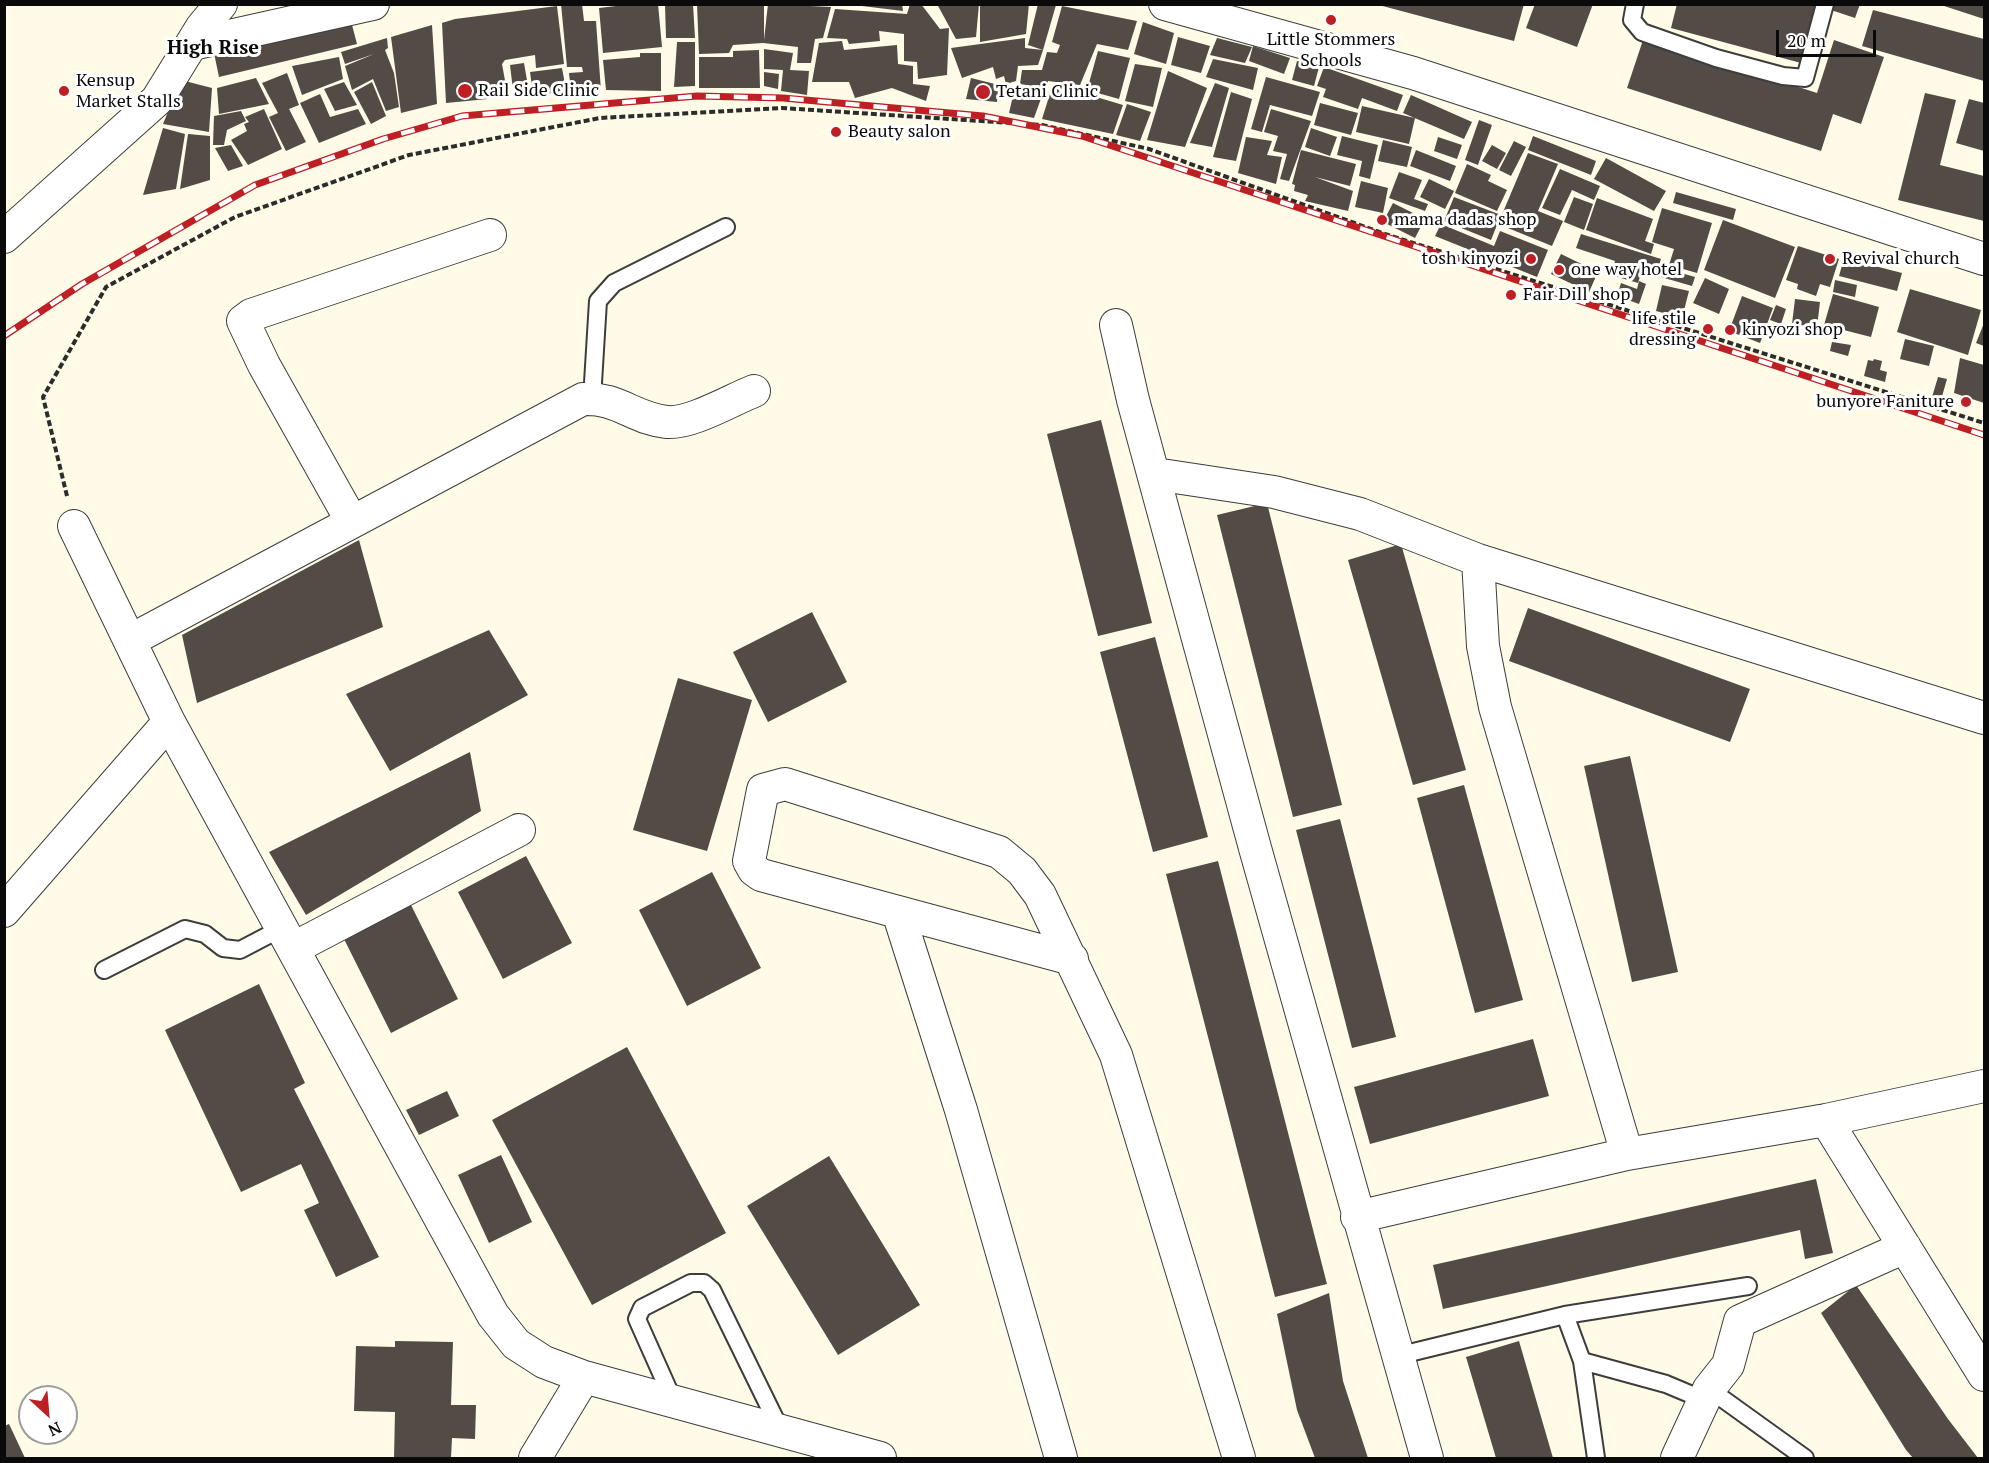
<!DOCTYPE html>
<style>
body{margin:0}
#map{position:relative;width:1989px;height:1463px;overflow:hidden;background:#fffbe7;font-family:"PT Serif",serif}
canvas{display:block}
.frame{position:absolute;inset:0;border:6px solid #0a0a0a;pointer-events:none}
.north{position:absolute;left:18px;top:1385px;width:60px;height:60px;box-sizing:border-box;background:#fff;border:2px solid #9d9d9d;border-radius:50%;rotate:154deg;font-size:16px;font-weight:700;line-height:24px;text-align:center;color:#0a0a0a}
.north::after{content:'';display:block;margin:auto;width:21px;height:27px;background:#bd1f25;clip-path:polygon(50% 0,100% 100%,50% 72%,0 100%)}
.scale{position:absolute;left:1776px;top:30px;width:100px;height:27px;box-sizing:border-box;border:3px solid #0a0a0a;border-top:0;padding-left:8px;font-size:18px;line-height:21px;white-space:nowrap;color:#0a0a0a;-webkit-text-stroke:4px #fff;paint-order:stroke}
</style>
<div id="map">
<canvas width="1989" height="1463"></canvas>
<div class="frame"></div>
<div class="north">N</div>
<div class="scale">20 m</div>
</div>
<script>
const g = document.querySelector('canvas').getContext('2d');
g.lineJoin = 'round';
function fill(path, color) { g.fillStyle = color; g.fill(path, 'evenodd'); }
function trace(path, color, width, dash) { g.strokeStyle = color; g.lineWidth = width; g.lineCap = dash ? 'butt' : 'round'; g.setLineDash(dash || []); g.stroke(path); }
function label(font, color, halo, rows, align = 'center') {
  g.font = font + ' "PT Serif",serif'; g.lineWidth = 6; g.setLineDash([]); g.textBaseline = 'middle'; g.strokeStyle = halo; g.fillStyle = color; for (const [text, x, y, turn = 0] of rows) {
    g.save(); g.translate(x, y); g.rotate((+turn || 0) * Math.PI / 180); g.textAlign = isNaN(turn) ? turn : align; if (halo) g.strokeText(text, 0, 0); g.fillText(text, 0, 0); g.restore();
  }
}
fill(new Path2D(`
 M561 4H582L584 21H596L601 91H571L569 73 583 72 582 67H567Z
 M633 4H658L662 47 603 53 599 8Z
 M693 4 695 38H666L665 5Z
 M697 4H764V40L768 4 831 7 823 38 815 39 811 63H797L798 47 763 43 733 45 729 53 699 54Z
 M862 4H902L903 11 862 6Z
 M910 4H921L940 29 949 28 947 75 918 79 917 62 904 61V34L879 31 880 41 849 44 847 39 827 38 835 9 907 14Z
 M937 4H979L976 37 956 39Z
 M980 4H1029L1026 34 980 42Z
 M1038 4 1056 5 1043 50 1038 65 1018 66 1016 81 1006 84 1004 76 996 79 993 67 962 78 951 48 1025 38V48L1043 50 1028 45Z
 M1375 4H1524L1514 41Z
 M1535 4H1593L1577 47 1526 28Z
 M1677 4H1817L1801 63 1671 28Z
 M1833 4H1860L1855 18 1831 10Z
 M1941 4H1984V19L1941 5Z
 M557 6 564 64 536 68 535 55 505 60 502 64 508 97 446 103 442 23 455 19Z
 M1062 6 1137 21 1128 50 1097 44 1080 85 1048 81 1046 88 1020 84 1022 70H1042L1047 52 1057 53 1060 45 1052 42Z
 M1873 10 1984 39V81L1862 46Z
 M351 21 357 44 219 77 214 53Z
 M1143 22 1174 33 1166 64 1134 54Z
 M432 25 437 104 401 113 391 37Z
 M1178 37 1210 46 1201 73 1171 65Z
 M1644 37 1817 93 1834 40 1884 57 1861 124 1833 114 1821 151 1627 88Z
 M387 38 388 48 385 50 394 73 399 107 386 111 373 79 352 90 345 66 374 54 345 64 341 52Z
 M1217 38 1252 47 1245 63 1210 55Z
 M842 41 844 50 897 45 898 64 913 66V84L930 86 926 101 892 88 855 98 849 82H812L819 43Z
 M677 42H695V86L674 87Z
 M1253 46 1290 58 1284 74 1249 61Z
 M764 49 793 53 790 70 809 71 807 95 781 91 783 70 764 69Z
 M759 50 760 88H699V57H733V51Z
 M1098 51 1130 58 1119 99 1087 90Z
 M640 53H661V91L606 90 603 60 640 57Z
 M339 57 343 79 302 95 292 66Z
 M1213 59 1258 68 1253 90 1206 77Z
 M1297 61 1319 67 1314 86 1292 80Z
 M524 63 528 86 513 90 510 65Z
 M1135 64 1162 68 1153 107 1125 101Z
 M1324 67 1403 95 1397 111 1362 98 1358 109 1323 97 1326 89 1317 86Z
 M562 68 566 90 542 95 541 86 532 87 530 72Z
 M1168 71 1207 88 1185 147 1147 140Z
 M764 72 779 74 778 89 764 86Z
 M287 73 299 105 289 109 306 142 286 151 269 117 278 113 262 83Z
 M1266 77 1320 92 1312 116 1270 105 1262 132 1251 129Z
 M256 78 269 104 219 114 217 88Z
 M971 78 999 85 997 102 966 99Z
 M181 80 212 88 209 132 163 124Z
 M344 82 357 105 335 111 324 89Z
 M372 82 386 116 371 124 354 92Z
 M1215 83 1229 88 1212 147 1190 143Z
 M1053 84 1123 105 1113 134 1042 119Z
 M1015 87 1043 93 1034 118 1009 113Z
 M1231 92 1252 99 1236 161 1213 157Z
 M1925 93 1956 100 1940 165 1984 176V221L1898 200Z
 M320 94 330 117 358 109 366 124 319 143 300 103Z
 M1411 95 1472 122 1464 139 1403 113Z
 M1969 99 1984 103V151L1956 143Z
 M1320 103 1358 113 1351 135 1314 125Z
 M1127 104 1151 112 1140 141 1116 135Z
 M1362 106 1415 118 1409 144 1356 132Z
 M264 109 282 149 248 165 231 140 247 131 244 124 249 122 245 117Z
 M1271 109 1311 121 1289 181 1280 179 1287 154 1273 151 1278 136 1264 132Z
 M241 111 246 121 227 130 224 145H213L214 116Z
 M1479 120 1492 125 1478 165 1465 160Z
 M163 128 185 134 176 189 143 195Z
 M1311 128 1337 137 1330 156 1305 147Z
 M188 134 210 136V180L180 189Z
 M1342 136 1378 145 1370 179 1359 176 1362 161 1337 155Z
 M1533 136 1596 161 1591 175 1528 150Z
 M1246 137 1272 141 1267 155 1282 157 1276 184 1238 173Z
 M1438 137 1462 145 1457 159 1434 151Z
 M1383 140 1412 147 1407 167 1378 161Z
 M1514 141 1526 147 1511 176 1499 170Z
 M231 145 243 166 228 171 215 148Z
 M1492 145 1506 153 1497 169 1482 161Z
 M1301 150 1356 164 1350 186 1315 177 1353 191 1348 211 1305 201 1308 195 1294 191 1295 185 1292 184Z
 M1416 150 1456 166 1450 181 1410 166Z
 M1528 153 1558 164 1538 211 1563 221 1552 246 1498 224Z
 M1606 158 1666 191 1654 211 1594 179Z
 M1467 164 1491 175 1488 181 1507 190 1497 211 1455 193Z
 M1560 169 1600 186 1594 200 1572 190 1560 215 1542 208Z
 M1399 172 1422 180 1414 199 1428 204 1425 211 1389 198Z
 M1429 179 1454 191 1445 209 1420 197Z
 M1361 181 1388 188 1383 213 1355 207Z
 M1676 192 1736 209 1733 220 1673 203Z
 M1454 197 1501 215 1491 240 1444 221Z
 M1574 197 1593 204 1584 230 1564 222Z
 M1597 198 1653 219 1645 241 1654 244 1651 254 1586 230Z
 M1393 203 1425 219 1415 238 1383 222Z
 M1662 208 1712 223 1697 273 1669 265 1674 249 1652 242Z
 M1723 220 1795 247 1775 298 1704 270Z
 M1441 224 1494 246 1500 231 1548 250 1537 277 1435 236Z
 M1581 234 1661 259 1656 274 1642 270 1638 283 1611 275 1615 261 1576 248Z
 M1798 246 1839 259 1830 287 1820 284 1816 296 1797 289 1798 284 1786 280Z
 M1561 254 1598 272 1589 292 1551 274Z
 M1844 258 1902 273 1897 291 1839 276Z
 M1664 268 1695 277 1692 286 1661 277Z
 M1705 278 1729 289 1719 314 1693 303Z
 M1835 280 1857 285 1855 297 1833 292Z
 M1639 281 1646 284 1639 304 1617 296 1621 283 1637 289Z
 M1662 285 1689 291 1682 318 1656 311Z
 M1910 289 1981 310 1968 355 1897 332Z
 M1833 294 1879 307 1871 337 1824 325Z
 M1742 296 1773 308 1760 343 1729 331Z
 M1795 299 1820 302 1817 327 1792 324Z
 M1776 305 1786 309 1781 324 1770 320Z
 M1984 323V346L1976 343Z
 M1905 339 1934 346 1929 366 1900 359Z
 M1832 342 1851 345 1848 356 1830 351Z
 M1960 358 1984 365V403L1954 393Z
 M1874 359 1882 361 1880 370 1887 372 1885 382 1864 376 1868 360 1873 361Z
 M1938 377 1947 379 1941 400 1932 397Z
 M1101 420 1152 623 1098 636 1047 434Z
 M1267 503 1342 805 1293 817 1217 515Z
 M359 540 383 627 197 703 182 635Z
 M1401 544 1466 770 1413 785 1348 560Z
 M1528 608 1750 689 1730 742 1509 661Z
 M812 612 847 682 768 722 733 652Z
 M489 630 528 695 390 771 346 694Z
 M1155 637 1208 837 1153 852 1100 652Z
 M678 678 752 700 707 851 633 830Z
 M470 752 481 811 306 915 269 852Z
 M1630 756 1678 972 1632 982 1584 766Z
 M1464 785 1523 1000 1475 1013 1417 798Z
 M1340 819 1396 1037 1352 1048 1296 830Z
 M526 856 572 943 503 979 458 892Z
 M1218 861 1327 1284 1275 1297 1166 874Z
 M712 872 761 968 687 1006 639 910Z
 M409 901 458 999 391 1033 342 935Z
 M259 984 305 1083 294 1089 379 1257 336 1277 304 1210 319 1203 301 1164 241 1192 165 1030Z
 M1533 1039 1549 1096 1370 1144 1354 1087Z
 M627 1047 726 1233 592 1305 492 1120Z
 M447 1091 459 1116 419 1135 406 1110Z
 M501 1155 532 1222 489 1243 458 1175Z
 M829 1156 920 1305 838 1355 747 1206Z
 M1816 1179 1833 1253 1805 1259 1800 1230 1443 1309 1433 1265Z
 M1856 1285 1948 1419 1978 1458H1913L1906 1450 1821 1313Z
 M1329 1293 1343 1381 1368 1458H1315L1297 1410 1277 1314Z
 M395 1341 453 1342 451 1405H476L475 1439 452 1438 451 1458H394L395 1412 354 1411 356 1346 395 1347Z
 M1519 1341 1553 1458H1496L1466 1357Z
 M9 1424 25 1458H4V1426Z`), '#534b46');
const lane = new Path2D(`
 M1635 4 1632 20 1642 32 1716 58 1783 76 1805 78 1825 4
 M592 399 598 301 614 283 726 227
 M104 970 185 929 205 934 223 948 240 950 282 928
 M1565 1315 1748 1286
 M1397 1356 1565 1315 1582 1361 1596 1458
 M1582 1361 1666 1384 1704 1400
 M1709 1389 1805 1458
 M674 1402 637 1319 642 1308 691 1283H704L712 1290 781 1431`);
const street = new Path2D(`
 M1165 4 1413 73 1984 259
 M193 44 373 4
 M4 237 157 100 202 27 221 4
 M1116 325 1133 400 1255 848 1427 1458
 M1155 474 1274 492 1360 514 1478 560 1984 718
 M351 520 264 365 243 321 251 315 490 235
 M74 526 169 722 493 1315 516 1344 544 1362 584 1377 880 1458
 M1478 560 1483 646 1495 707 1627 1154
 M131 640 583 399C617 397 635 419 667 422 691 424 731 400 754 391
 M4 911 169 722
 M898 912 961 1110 1061 1458
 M294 948 519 830
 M1072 959 761 875 754 870 749 861 763 790 785 784 999 852 1022 871 1040 895 1116 1055 1239 1458
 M1826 1120 1984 1375
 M1357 1217 1627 1154 1826 1120 1984 1086
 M535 1458 584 1377
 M1677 1458 1709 1389 1728 1365 1740 1321 1905 1247`);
trace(lane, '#3d3d3d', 20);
trace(street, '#3d3d3d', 34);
trace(new Path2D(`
 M67 496 43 397 106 287 235 217 409 155 600 118 782 108 1042 125 1149 149 1385 234 1984 423`), '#2c2c2c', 4, [6, 3]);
trace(lane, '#fff', 16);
trace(street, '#fff', 32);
const rail = new Path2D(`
 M4 336 82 284 255 185 383 139 462 116 697 96 783 98 983 116 1082 136 1984 435`);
trace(rail, '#bd1f25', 7);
trace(rail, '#fff', 4.5, [14]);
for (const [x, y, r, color] of [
 [1331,20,6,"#bd1f25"],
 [64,91,6,"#bd1f25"],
 [465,91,8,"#bd1f25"],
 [983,92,8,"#bd1f25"],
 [836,132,6,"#bd1f25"],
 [1382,220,6,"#bd1f25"],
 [1531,259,6,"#bd1f25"],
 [1830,259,6,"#bd1f25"],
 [1559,270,6,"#bd1f25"],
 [1511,295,6,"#bd1f25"],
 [1708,329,6,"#bd1f25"],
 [1730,330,6,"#bd1f25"],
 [1966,402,6,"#bd1f25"]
]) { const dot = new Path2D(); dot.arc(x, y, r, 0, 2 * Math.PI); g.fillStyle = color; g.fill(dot); trace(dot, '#fff', 2); }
label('18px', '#0a0a0a', '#fff', [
 ["Little Stommers",1331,40,"center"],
 ["Schools",1331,61,"center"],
 ["Kensup",76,81],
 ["Market Stalls",76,102],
 ["Rail Side Clinic",478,91],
 ["Tetani Clinic",996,92],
 ["Beauty salon",848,132],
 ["mama dadas shop",1394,220],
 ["tosh kinyozi",1519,259,"right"],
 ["Revival church",1842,259],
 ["one way hotel",1571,270],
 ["Fair Dill shop",1523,295],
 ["life stile",1696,319,"right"],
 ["dressing",1696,340,"right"],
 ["kinyozi shop",1742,330],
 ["bunyore Faniture",1954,402,"right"]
], 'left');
label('bold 20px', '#0a0a0a', '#fff', [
 ["High Rise",213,48]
]);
</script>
